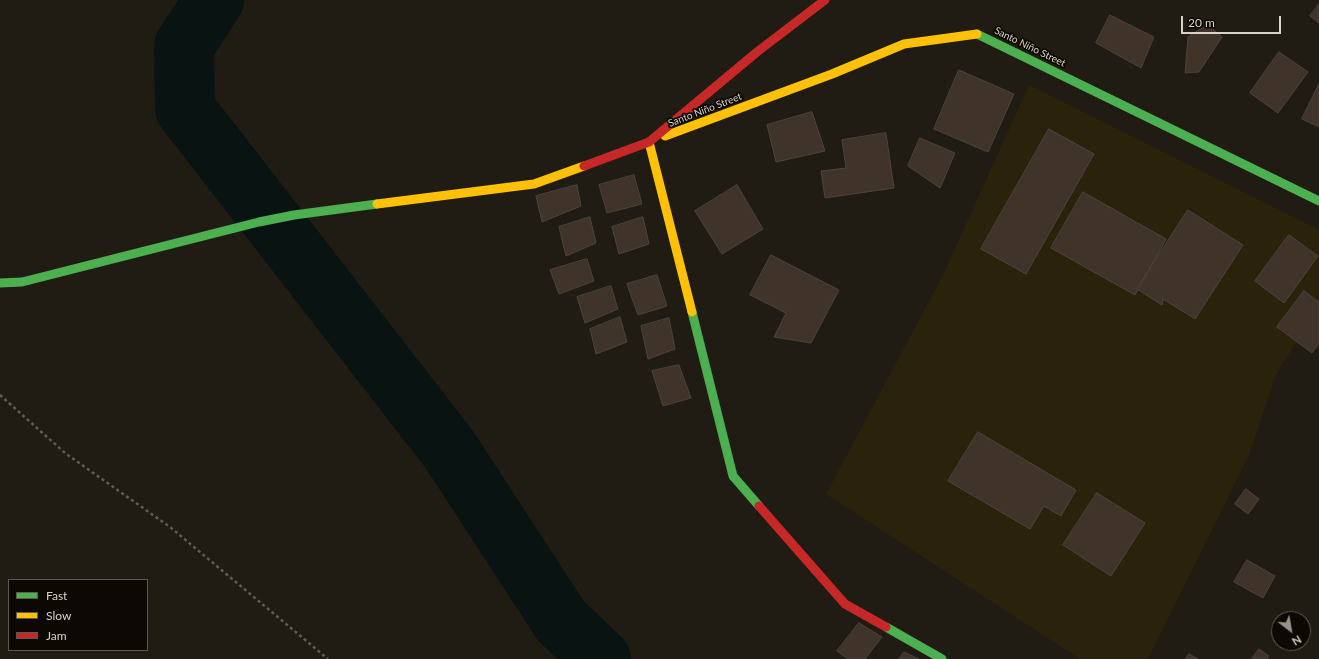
<!DOCTYPE html>
<meta charset="utf-8">
<style>
body{margin:0}
#map{position:relative;width:1319px;height:659px;overflow:hidden;background:#201c13;font-family:Lato,sans-serif}
canvas{display:block}
.legend{position:absolute;left:8px;top:579px;width:140px;height:72px;box-sizing:border-box;background:#0c0904;border:1px solid #5d5952;margin:0;padding:5px 7px;list-style:none;font-size:12px;color:#d7d2c7}
.legend li{display:flex;align-items:center;gap:8px;height:20px}
.legend b{width:20px;border:1px solid #5d5952}
.north{position:absolute;left:1271px;top:611px;width:40px;height:40px;box-sizing:border-box;background:#0c0904;border:1px solid #5d5952;border-radius:50%;rotate:149deg;font-size:11px;font-weight:700;line-height:16px;text-align:center;color:#d7d2c7}
.north::after{content:'';display:block;margin:auto;width:14px;height:18px;background:#979288;clip-path:polygon(50% 0,100% 100%,50% 72%,0 100%)}
.scale{position:absolute;left:1181px;top:16px;width:100px;height:18px;box-sizing:border-box;border:2px solid #d7d2c7;border-top:0;padding-left:5px;font-size:12px;line-height:14px;white-space:nowrap;color:#d7d2c7;-webkit-text-stroke:3px #0c0904;paint-order:stroke}
</style>
<div id="map">
<canvas width="1319" height="659"></canvas>
<ul class="legend">
<li><b style="height:5px;background:#4caf50"></b>Fast</li>
<li><b style="height:5px;background:#ffc107"></b>Slow</li>
<li><b style="height:5px;background:#c62828"></b>Jam</li>
</ul>
<div class="north">N</div>
<div class="scale">20 m</div>
</div>
<script>
const g = document.querySelector('canvas').getContext('2d');
g.lineJoin = 'round';
function fill(path, color) { g.fillStyle = color; g.fill(path, 'evenodd'); }
function trace(path, color, width, dash) { g.strokeStyle = color; g.lineWidth = width; g.lineCap = dash ? 'butt' : 'round'; g.setLineDash(dash || []); g.stroke(path); }
function label(font, color, halo, rows, align = 'center') {
  g.font = font + ' Lato,sans-serif'; g.lineWidth = 3.5; g.setLineDash([]); g.textBaseline = 'middle'; g.strokeStyle = halo; g.fillStyle = color; for (const [text, x, y, turn = 0] of rows) {
    g.save(); g.translate(x, y); g.rotate((+turn || 0) * Math.PI / 180); g.textAlign = isNaN(turn) ? turn : align; if (halo) g.strokeText(text, 0, 0); g.fillText(text, 0, 0); g.restore();
  }
}
fill(new Path2D(`
 M1029 85 1319 230V306L1276 375 1249 455 1148 659H1080L826 494 943 275Z`), '#2b220b');
trace(new Path2D(`
 M214 0 184 46 185 109 449 449 561 621 601 659`), '#081312', 60);
const building = new Path2D(`
 M1319 4V23L1310 16Z
 M1110 15 1154 37 1141 68 1096 43Z
 M1208 25 1222 37 1199 72 1185 73 1188 37Z
 M1279 52 1308 72 1278 113 1250 93Z
 M959 70 1014 94 988 152 934 129Z
 M1319 84V127L1302 119Z
 M812 112 825 151 776 162 767 125Z
 M1049 129 1094 154 1026 274 981 249Z
 M886 133 894 188 825 198 821 171 846 168 842 140Z
 M920 138 955 153 940 188 908 166Z
 M634 175 642 204 607 213 599 185Z
 M577 185 581 206 542 222 536 196Z
 M737 185 763 229 722 254 695 211Z
 M1083 192 1166 239 1135 295 1051 248Z
 M1188 210 1243 245 1195 319 1163 299 1162 305 1137 289Z
 M590 217 596 243 566 256 559 227Z
 M643 217 649 244 619 254 612 227Z
 M1289 235 1318 256 1284 303 1255 281Z
 M771 255 839 290 811 343 774 337 786 313 750 295Z
 M587 259 594 281 559 294 550 270Z
 M657 275 667 306 638 315 627 284Z
 M611 286 618 309 585 323 577 297Z
 M1304 291 1319 302V344L1312 353 1277 327Z
 M620 317 627 342 596 354 590 329Z
 M669 318 675 349 648 359 641 326Z
 M679 365 691 398 663 406 652 371Z
 M978 432 1076 490 1061 516 1044 506 1030 529 948 481Z
 M1246 489 1259 499 1248 514 1235 504Z
 M1097 493 1145 523 1111 576 1063 545Z
 M1247 560 1275 576 1263 598 1234 582Z
 M859 623 882 637 865 659H848L837 651Z
 M1259 649 1269 656 1267 659H1252Z
 M904 652 919 659H899Z
 M1189 654 1198 659H1186Z`);
fill(building, '#40342a');
trace(building, '#4a443d', 1);
trace(new Path2D(`
 M0 395 65 453 170 527 328 659`), '#5d5c5d', 2.5, [3, 3]);
trace(new Path2D(`
 M977 34 1319 201
 M0 283 22 282 259 222 294 215 377 204
 M692 312 733 476 759 506
 M886 627 942 659`), '#4caf50', 9);
trace(new Path2D(`
 M665 136 832 74 904 44 977 34
 M649 142 692 312
 M377 204 534 184 584 166`), '#ffc107', 9);
trace(new Path2D(`
 M584 166 649 142 757 52 825 0
 M759 506 845 604 886 627`), '#c62828', 9);
label('10px', '#d7d2c7', '#0c0904', [
 ["Santo Niño Street",1030,47,26],
 ["Santo Niño Street",705,110,-21]
]);
</script>
